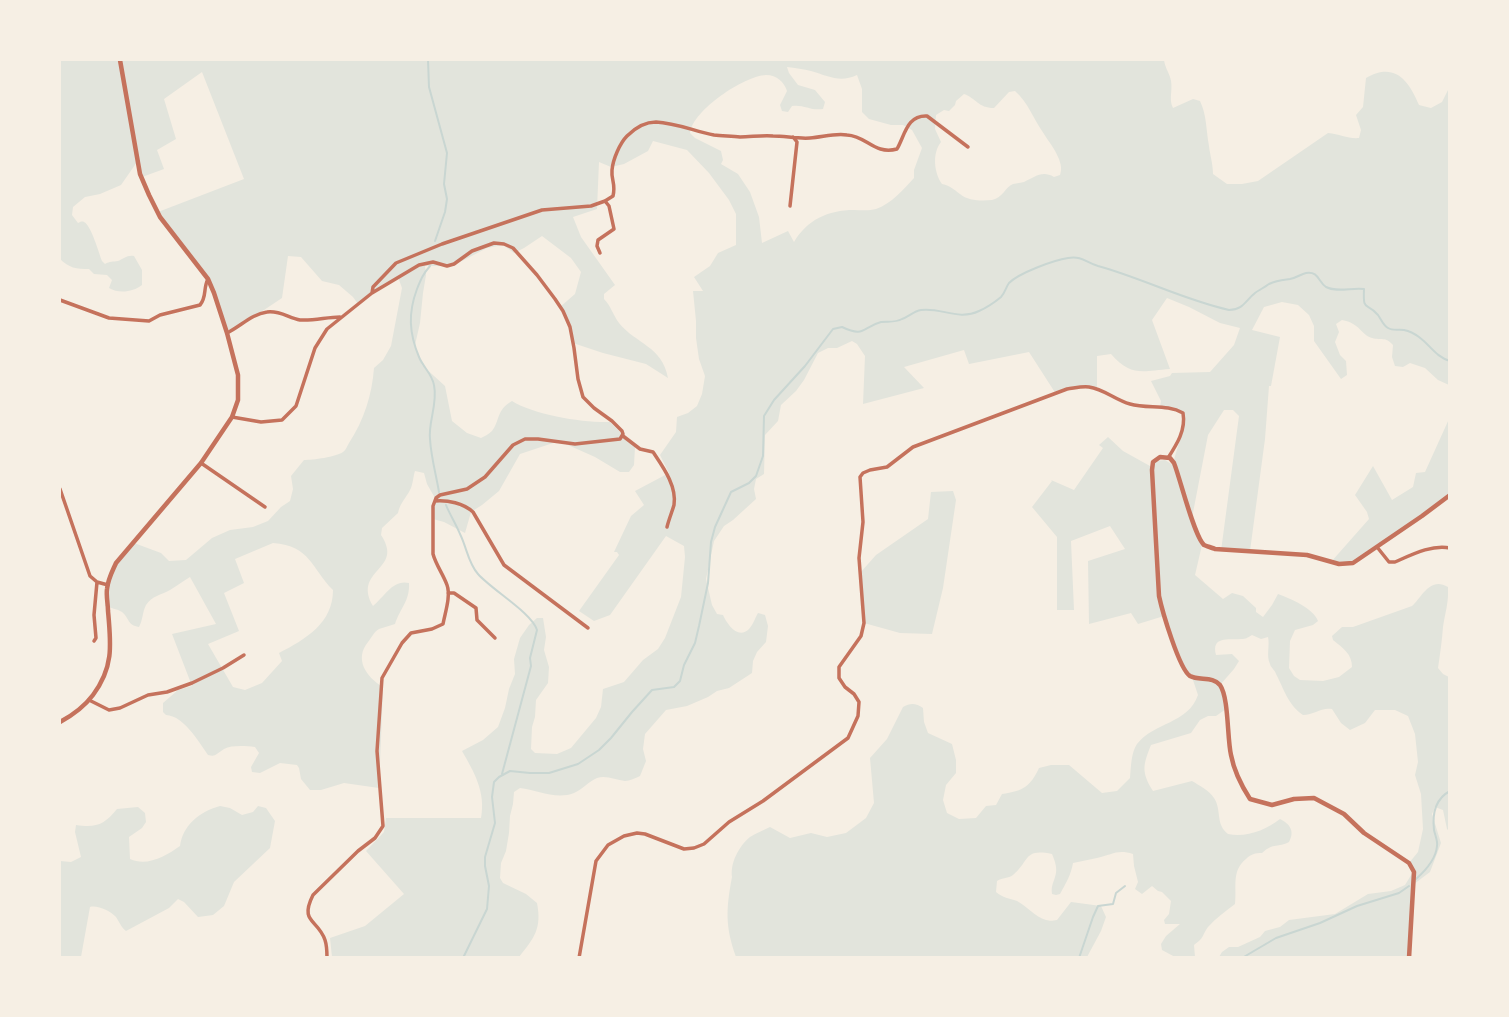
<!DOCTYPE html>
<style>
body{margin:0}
#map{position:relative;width:1509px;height:1017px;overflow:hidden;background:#f6efe4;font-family:Arial,sans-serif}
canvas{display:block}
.frame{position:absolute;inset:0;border:61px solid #f6efe4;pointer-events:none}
</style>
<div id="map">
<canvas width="1509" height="1017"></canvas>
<div class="frame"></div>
</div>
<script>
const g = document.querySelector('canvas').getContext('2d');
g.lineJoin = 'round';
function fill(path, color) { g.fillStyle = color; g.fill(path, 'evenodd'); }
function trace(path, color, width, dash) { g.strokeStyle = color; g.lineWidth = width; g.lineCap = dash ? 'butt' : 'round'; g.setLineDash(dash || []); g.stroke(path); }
fill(new Path2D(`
 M60 60H1164C1165 67 1168 71 1170 77 1174 88 1168 99 1173 108L1193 99 1200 101C1207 116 1206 130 1209 146 1210 155 1213 164 1213 174L1227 184H1242L1258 181 1328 133C1340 134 1348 139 1359 138L1361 130 1356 115 1363 107 1366 78C1394 62 1408 79 1419 105L1431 108 1442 102 1449 88V385L1438 380 1425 368 1410 363 1403 367 1395 366 1392 357 1393 345C1385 336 1382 341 1372 338 1361 335 1360 323 1342 320L1336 324 1339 332 1335 342 1340 355 1346 361 1347 375 1341 379 1314 341V326L1309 315 1298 305 1282 302 1264 307 1252 330 1280 337 1271 386H1269L1265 439 1250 551H1221L1239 416 1233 410H1224L1208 435 1191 523 1202 545 1195 575 1223 599 1232 593 1243 596 1256 608V612L1263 617 1272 605 1278 594C1291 599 1313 608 1318 621L1313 625 1295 630 1290 641 1289 668 1294 676 1300 680 1323 681 1339 677 1352 667C1352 654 1343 648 1333 640L1332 636 1342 627H1353L1412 606C1422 597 1430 576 1448 587 1449 602 1445 613 1443 627 1442 641 1440 654 1438 668L1443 674 1449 677V831L1447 829 1443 810 1435 807 1432 814 1441 843 1430 872 1414 884 1409 957H1219L1222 952 1229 947H1238L1260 937 1265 931 1280 927 1289 920 1335 914 1368 894 1391 891 1405 885 1413 872 1409 863 1418 852 1423 829 1421 794 1415 775 1418 762 1415 734 1408 716 1395 710H1375L1365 723 1350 730 1341 723 1332 709C1321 707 1314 715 1303 715 1288 705 1284 689 1276 674 1275 670 1271 668 1270 664 1266 656 1270 645 1268 637L1261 639 1252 635C1247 638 1246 639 1241 639 1228 640 1211 636 1216 655L1232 654 1239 661 1234 669 1220 685 1226 709 1216 716H1208L1200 720 1191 733 1151 745C1143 765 1141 772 1153 791L1192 781C1200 786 1209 790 1214 798 1222 810 1215 824 1228 834 1246 838 1266 830 1280 819 1290 824 1295 831 1289 842 1278 848 1274 842 1262 853 1255 853 1251 854 1246 859 1231 871 1237 887 1235 904 1226 911 1216 918 1208 927 1201 937 1205 937 1194 945L1195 957H1175L1162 950 1161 944 1166 936 1180 924H1165L1164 920 1169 914 1171 901 1162 892 1158 891 1152 886 1142 894 1135 889 1138 882 1134 866 1133 854C1117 849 1112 855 1097 858 1089 860 1081 861 1073 863 1071 875 1066 883 1060 894L1056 895 1052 894C1051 886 1053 884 1055 877 1058 869 1055 861 1052 854 1023 848 1030 861 1013 875 1008 879 1003 877 997 881L996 892C1003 898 1009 898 1017 901 1027 906 1035 917 1046 920 1050 921 1052 921 1057 920L1071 902 1101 906 1106 917 1101 931 1087 957H736C725 926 726 909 732 877 730 863 739 846 750 837 756 833 764 830 770 827L790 838 811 833 827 837 846 833 866 818 874 803 870 758 887 739 903 707C910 703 916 703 923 708L924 722 928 733 952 744 956 760V773L946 785 943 800 947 813 959 819 976 818 986 806 996 805 1002 794C1023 791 1030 787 1039 768L1051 765H1069L1102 793 1117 791 1130 778C1131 767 1131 753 1137 744 1154 722 1188 724 1198 695L1192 677 1187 674 1164 616 1138 624 1131 613 1089 624 1088 561 1125 549 1110 526 1071 541 1074 610H1057V537L1032 507 1052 481 1051 480 1074 490 1103 448 1099 445 1108 437 1123 451 1150 466 1156 461 1165 460 1173 465C1176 449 1186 428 1183 413L1160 407 1161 401 1151 381 1170 376 1172 373 1210 372 1234 345 1240 328 1220 323 1189 307 1167 298 1152 320 1170 369C1142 371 1131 377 1111 354L1097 356V388L1082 386 1056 394 1029 352 969 364 964 350 904 367 924 388 863 404 865 356 857 344 852 341 837 348H828L818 353 804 380 796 391 781 405 778 421 765 435 764 474 756 479 754 489 756 499 733 520 724 526 714 541 706 579 712 605 717 614 723 615C727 624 738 640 749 629 753 625 755 618 758 613L765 615 768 626 766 642 757 652 753 661 752 673 729 688 717 691 708 697 687 706 666 710 645 734 643 749 646 761 640 776C635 778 630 781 625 781 616 780 606 775 597 778 589 781 582 790 574 793 556 800 537 790 520 788L514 792 513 804 510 816 509 833 506 851 501 863 500 878 503 883 526 894 537 903C542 929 534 938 519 957H332L330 938 365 926 404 894 366 851 384 832 386 818H481C486 792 474 772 462 751L483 740 498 727 505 708 509 689 515 674 514 659 520 638 529 625 537 618H543L546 637 544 650 549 667 548 683 536 700 535 717 532 727 531 749 535 753 557 754 571 748 596 718 601 707 603 689 624 682 643 660 658 649 665 638 681 597 685 557 684 546 666 536 610 615 594 621 579 611 619 555 617 552H614L631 516 644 505 635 491 669 473 660 455 676 432 677 417 688 413 697 406 702 394 705 376 699 359 696 338V321L693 291H703L694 277 710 266 718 253 736 245V214L729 200 709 173 687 150 653 141 648 151 624 164 611 167 599 162 597 209 573 217 581 237 615 285 604 294V299C611 306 613 315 619 323 636 344 662 346 668 378L646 364 603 353 573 343 572 328 560 307 575 294 581 272 571 258 542 236 524 248 514 253 503 245 487 248 462 261 447 266H425L426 275 423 293 420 323 415 345 422 365 445 386 452 421 467 433 481 438C485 436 489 434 492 431 500 421 496 410 512 401 534 415 584 423 610 422L635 447 634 465 629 472H620L595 457 559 441 520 454 499 491 482 505 471 512 465 533 444 522 433 519 435 498 427 484 424 473 415 471C413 477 413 485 410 490 406 498 400 503 398 513L382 528 381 535C383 538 385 541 386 545 395 570 354 573 373 606 385 596 393 579 409 583 410 601 400 608 395 624 390 626 384 627 379 629 374 632 372 637 368 642 354 659 366 677 383 687L379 788 344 783 321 790H310L301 779 299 768 297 765 280 763 260 773 252 772 251 767 259 753 255 747C245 746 232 745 224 749 216 754 216 757 208 755 198 741 184 716 166 715L163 712V703L178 690 192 686 172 634 216 624 190 577C183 581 177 586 170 590 161 595 152 596 146 605 142 613 143 620 139 627 127 625 130 619 122 612 117 609 111 608 105 606 106 575 114 565 134 543L161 553 169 561 186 560 212 538 230 530 253 527 268 521 281 507 290 501 293 489 291 476 304 460C313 460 336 457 343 452 346 450 347 446 349 443 364 420 372 395 374 368L383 360 391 346 402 288 398 277 358 304 353 297 339 285 322 281 301 257 288 256 282 298 228 334 207 277 158 212 244 179 202 72 164 99 176 139 157 150 164 169 142 177 137 162 121 185 100 194 85 197 73 207 72 215 78 223C80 222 82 221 84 222 91 225 99 253 102 261L105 264C110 261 113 262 118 261 124 259 126 255 134 256L142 270V285C133 292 119 294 109 288L112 280 107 275 94 274 89 269C76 269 69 268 60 259ZM787 67C795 68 804 69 811 71 828 76 840 83 857 75L862 89V112L869 119 891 125H903L912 130 922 148 914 170V178C904 189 891 204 876 209 869 211 861 210 854 210 828 210 807 220 794 242L788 231 762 243 759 217 750 192 738 174 721 164 723 160 721 151 695 138 690 133C693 110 744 76 766 75 777 75 784 82 787 91L780 105 782 111 788 112 792 106C803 104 811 111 823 109L825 102 815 90 798 85 789 73ZM1015 91C1028 102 1034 120 1044 134 1049 142 1055 149 1059 159 1061 165 1062 169 1060 175L1054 177C1042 170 1035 177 1024 182 1021 183 1017 183 1013 184 1005 187 1003 198 992 200 982 201 968 201 960 194 953 189 951 186 942 184 934 173 932 153 941 142L935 129 936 115 944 110 949 111 955 105 956 101 964 94C976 98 978 108 994 108L1009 92ZM273 543C311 546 311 568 333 590 333 623 306 639 279 653L282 661 262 683 245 690 233 687 208 644 239 631 224 593 244 583 235 559Z
 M1449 419V498L1353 563 1331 562 1369 519 1367 512 1355 495 1373 466 1392 500 1413 487 1416 473 1425 472Z
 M953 491 956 500 943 588 932 634 900 633 864 623 860 573 876 555 928 519 931 492Z
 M220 806 230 808 242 815 253 812 258 806 266 808 275 821 270 848 234 882 224 906 213 915 198 917 184 902 178 899 169 908 126 931C121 927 120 923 116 917 110 911 98 905 90 907L81 957H60V861L71 862 81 857 75 832 76 825C96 828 104 825 117 809L138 807 145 813 146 822 142 828 129 837 130 859C147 867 166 856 180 846 183 825 199 812 220 806Z`), '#e2e4dc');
trace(new Path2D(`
 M428 60 429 87 447 153 444 184 447 199 445 212 435 241
 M430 266C423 274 421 279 417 289 408 313 409 333 419 357 423 367 432 374 434 385 438 404 428 422 430 439 431 457 436 474 439 492
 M446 505C450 515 456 524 460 534 467 548 468 563 478 574 492 590 532 613 537 630L530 658 531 666 502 774
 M1416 879C1425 871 1436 859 1437 846 1438 841 1435 835 1434 830 1432 813 1435 799 1450 791
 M463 958 487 909 489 886 485 866V857L495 823 492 797 494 782 499 777 510 771 530 773H549L578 764 599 750 611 738 632 712 652 690 674 687 680 681 684 665 695 643 699 626 708 583 711 542 715 527 731 492 749 483 756 476 763 456 764 416 774 400 805 366 833 329 842 327C865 338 862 327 881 322 888 321 895 323 902 319 908 317 914 311 921 310 941 307 958 321 979 311 986 308 995 302 1001 297 1005 293 1006 287 1009 283 1019 273 1054 260 1068 258 1083 256 1085 262 1098 266 1142 278 1184 300 1229 310 1243 310 1245 301 1255 293 1259 290 1265 287 1269 284 1277 280 1282 280 1290 279 1296 278 1301 274 1306 273 1319 271 1318 282 1326 287 1337 293 1353 287 1364 289 1363 313 1366 301 1378 315 1381 319 1383 325 1388 328 1393 331 1399 329 1404 330 1409 331 1415 334 1419 337 1430 345 1436 357 1450 361
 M1079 958 1093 917 1098 906 1113 904 1116 893 1125 886
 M1242 958 1276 938 1320 923 1357 906 1399 893 1409 886`), '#c9d6d2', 2);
trace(new Path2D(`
 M790 206 797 142 793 137
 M600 253 597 246 598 240 614 229 609 206 605 201
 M372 293 373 287 396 263 442 244 542 210 591 206 605 201 613 196C616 184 611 180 612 170 613 159 620 143 627 136 635 128 645 122 656 122 676 123 694 131 714 135 722 136 732 136 740 137 751 137 762 135 773 136 785 136 798 139 810 138 823 137 835 133 847 135 867 136 874 155 897 149 905 135 907 115 927 116L968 147
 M60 300 109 318 149 321 160 315 200 305C207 297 203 288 208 279
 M227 333C241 326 252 314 267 312 279 310 289 318 300 320 314 321 327 317 340 317
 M232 417 261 422 282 420 296 406 315 348 327 329 372 293 419 265 433 262 447 266 454 264 472 251 494 243 504 244 513 248 537 275 555 299 563 311 570 327 574 348 578 379 583 397 594 408 612 421 622 431 623 434 620 439 575 444 538 439H525L513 445 485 477 467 489 440 495 436 498 433 506V554C436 565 443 574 447 585 451 596 445 613 443 624L432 629 411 633 402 643 382 678 377 751 383 826 375 838 358 851 313 895C299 923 318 919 325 940 327 946 327 952 327 958
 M623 436 640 449 653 452C663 467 677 486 674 505 672 512 669 519 667 527
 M201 463 265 507
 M60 489 90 576 97 582 108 585
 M435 501C448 500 463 503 473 512L504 565 588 628
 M1377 547 1389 562H1395C1411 555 1432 544 1450 548
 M448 593H454L476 608 477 620 495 638
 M94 641 96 638 94 615 97 582
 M89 700 109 710 120 708 148 695 167 692 192 683 223 668 244 655
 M579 958 596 861 608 845 624 836 637 833 645 834 684 849 694 848 704 844 729 822 763 801 848 738 858 716 859 702 854 694 845 687 839 678V667L861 636 864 623 859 558 863 522 860 477 863 473 870 470 887 467 913 447 1067 389C1075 388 1082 386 1089 387 1104 389 1115 400 1130 404 1148 409 1167 404 1183 413 1186 430 1177 444 1168 458`), '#c5725c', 3.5);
trace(new Path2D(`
 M60 722C73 715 84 707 93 695 114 667 111 644 108 611 108 604 106 596 107 589 108 579 112 572 116 563L201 463 232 417 238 400V375L227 333 214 293 208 279 160 217 149 195 140 174 120 60
 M1409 958 1414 872 1409 863 1364 833 1344 814 1314 798 1294 799 1272 805 1250 799C1241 785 1234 771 1231 755 1227 738 1229 698 1220 685 1213 676 1199 681 1190 676 1179 669 1162 610 1159 596L1152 470 1153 462 1160 457 1170 458 1174 463C1180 478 1194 536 1204 545 1206 546 1213 548 1215 549L1307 555 1339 564 1353 563 1422 516 1450 495`), '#c5725c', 4.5);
</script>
